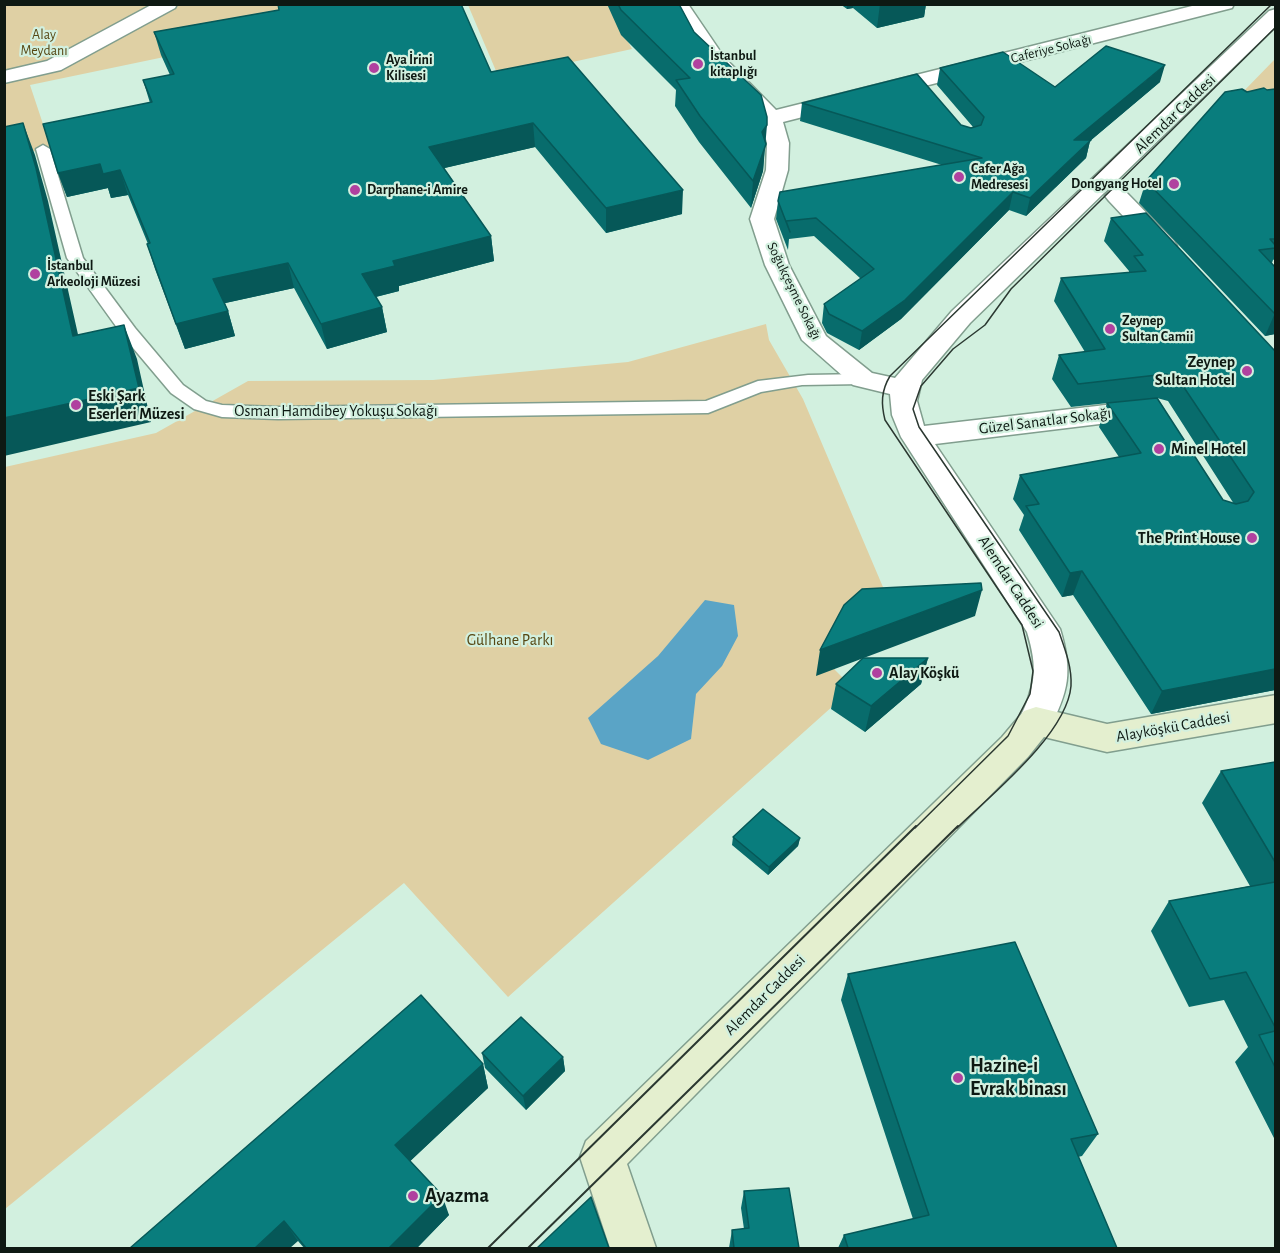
<!DOCTYPE html>
<meta charset="utf-8">
<style>
body{margin:0}
#map{position:relative;width:1280px;height:1253px;overflow:hidden;background:#d2f0df;font-family:"Alegreya Sans",sans-serif}
canvas{display:block}
.frame{position:absolute;inset:0;border:6px solid #0e1913;pointer-events:none}
</style>
<div id="map">
<canvas width="1280" height="1253"></canvas>
<div class="frame"></div>
</div>
<script>
const g = document.querySelector('canvas').getContext('2d');
g.lineJoin = 'round';
function fill(path, color) { g.fillStyle = color; g.fill(path, 'evenodd'); }
function trace(path, color, width, dash) { g.strokeStyle = color; g.lineWidth = width; g.lineCap = dash ? 'butt' : 'round'; g.setLineDash(dash || []); g.stroke(path); }
function label(font, color, halo, rows, align = 'center') {
  g.font = font + ' "Alegreya Sans",sans-serif'; g.lineWidth = 4.5; g.setLineDash([]); g.textBaseline = 'middle'; g.strokeStyle = halo; g.fillStyle = color; for (const [text, x, y, turn = 0] of rows) {
    g.save(); g.translate(x, y); g.rotate((+turn || 0) * Math.PI / 180); g.textAlign = isNaN(turn) ? turn : align; if (halo) g.strokeText(text, 0, 0); g.fillText(text, 0, 0); g.restore();
  }
}
fill(new Path2D(`
 M5 5H314L217 46 30 85 51 148 5 157Z
 M468 5H609L632 49 499 78Z
 M1275 59V116L1240 95Z
 M766 324 769 340 803 399 894 613 830 649 835 670 853 688 508 997 404 883 5 1209V467L156 433 248 381 433 380 628 362Z`), '#dfd0a4');
fill(new Path2D(`
 M705 600 734 605 738 636 722 666 696 694 691 739 648 760 601 744 588 718 658 656Z`), '#5aa4c6');
const lane = new Path2D(`
 M43 145 50 149 83 258 135 328 183 385 206 401 222 405 278 407 706 401 758 381 808 375 863 374 869 375 872 379 869 383 863 384 802 385 761 392 708 413 278 419 222 417 194 409 171 393 123 336 67 258 36 149Z`);
const street = new Path2D(`
 M153 4H177L175 8 61 70 4 83V71L47 61Z
 M669 4H688L724 57 776 110 1200 4H1234L1232 8 783 122 789 143 788 170 774 219 789 265 826 336 872 373 895 378 952 311 1269 11 1276 9V26L970 323 922 380 917 401 924 426 1149 400 1159 403 1163 409 1159 415 1149 418 935 444 1060 629C1073 672 1069 691 1048 731L1036 735 1024 731 1018 721C1036 687 1038 668 1027 632L901 437 892 415 890 394 853 385 802 340 765 265 750 219 766 170 767 143 761 120 710 65Z
 M1117 189 1125 191 1174 241 1177 246 1174 251 1165 253 1156 251 1109 201 1105 196 1109 191Z`);
const secondary = new Path2D(`
 M1276 695V723L1107 752 1044 737 1028 757 627 1164 656 1248H610L580 1157 586 1141 1002 737 1024 711 1036 707 1107 724Z`);
trace(lane, '#819e8e', 3);
trace(street, '#819e8e', 3);
trace(secondary, '#819e8e', 3);
fill(lane, '#fff');
fill(street, '#fff');
fill(secondary, '#e4efcf');
trace(new Path2D(`
 M915 828 1008 736 1030 694 1033 671 1022 625 885 420C881 404 881 391 890 376L1272 4
 M957 828C991 795 1067 734 1071 686 1072 667 1065 649 1059 632L919 427 913 409 921 386 953 349 985 325 1011 289 1276 27`), '#2b3831', 1.5);
trace(new Path2D(`
 M488 1248 916 826
 M528 1248 958 826`), '#2b3831', 2);
fill(new Path2D(`
 M607 4H679L694 32 765 143 763 171 751 208 699 142 675 106 676 90 621 35Z
 M840 4H926L924 17 877 28 853 8 847 9Z
 M279 10 491 72 682 214 606 233 535 147 444 168 491 236 494 261 399 286V291L376 297 382 307 387 332 327 349 294 288 225 303 228 311 235 336 185 349 155 269 147 244H148L128 195 111 198 108 188 67 197 58 173 150 103 143 80 170 75 161 55 154 32Z
 M940 68 1055 87 1160 82 1090 141 1086 158 1026 216 1009 210 901 319 859 350 827 333 822 323 824 304 861 279 814 236 789 239 788 250 776 219 778 201 942 165 800 121 802 103 961 125 971 128 973 127 937 85Z
 M1275 89V259L1273 260 1272 263 1275 267V334L1265 336 1139 203 1146 181 1247 92Z
 M1111 218 1275 351V690L1151 714 1073 595 1062 597 1019 530 1024 515 1013 499 1020 475 1119 457 1099 427 1107 403 1126 401 1071 407 1052 379 1059 355 1085 352 1054 301 1061 278 1129 273V271L1104 241ZM1157 398 1168 401 1234 504 1223 500Z
 M928 658 921 684 865 732 831 709 836 684Z
 M1275 762V1140L1235 1062 1248 1047 1224 1000 1189 1007 1151 931 1169 901 1250 886 1202 803 1221 771Z
 M733 837 800 838 798 846 768 875 732 845Z
 M848 974 1098 1134 1082 1156 1078 1157 1117 1248H838L844 1235 913 1219 841 1000Z
 M482 1053 563 1057 565 1071 526 1110 485 1068Z
 M483 1064 488 1088 410 1161 449 1215 417 1248H304L298 1241 130 1248Z
 M744 1191 799 1248H729L732 1230 744 1229 741 1208Z`), '#086c6c');
fill(new Path2D(`
 M847 4H853V8L847 9Z
 M880 4H926L924 17 877 28Z
 M1165 65 1160 82 1090 141 1086 158 1026 216 1030 198 1074 140Z
 M23 123 35 155 48 201 86 370 73 336Z
 M533 123 535 147 432 171 429 147Z
 M767 125 763 171 751 208 753 181 762 132Z
 M100 164 120 170 128 195 111 198 108 188 67 197 58 173Z
 M683 190 682 214 606 233V208Z
 M1013 192 1009 210 901 319 859 350 862 331Z
 M491 236 494 261 399 286V291L367 299 362 274 393 261Z
 M288 263 294 288 221 304 213 279Z
 M382 307 387 332 327 349 321 324Z
 M228 311 235 336 185 349 176 324Z
 M1275 313V334L1265 336Z
 M124 325 137 359 151 422 4 456V418Z
 M1082 571 1073 595 1062 597 1070 573Z
 M982 590 975 616 816 676 820 650Z
 M928 658 921 684 865 732 871 706Z
 M1275 669V690L1151 714 1162 691Z
 M800 838 798 846 768 875 769 867Z
 M563 1057 565 1071 526 1110 523 1096Z
 M483 1064 488 1088 404 1167 395 1145Z
 M442 1195 449 1215 417 1248H389Z
 M284 1221 298 1241 290 1248H255Z`), '#065858');
const building = new Path2D(`
 M278 4H461L491 72 568 57 683 190 606 208 533 123 429 147 491 236 393 261 395 266 362 274 382 307 321 324 288 263 213 279 228 311 176 324 147 244 150 243 120 170 103 174 100 164 58 173 43 124 152 102 143 80 174 74 154 32 279 10Z
 M618 4H679L694 32 761 95 767 117V125L762 132 766 144 753 181 700 116 676 80 690 78 621 10Z
 M1106 46 1165 65 1074 140H1091L1030 198 1013 192 905 300 862 331 829 314 824 304 874 269 816 218 786 221 790 232 778 201 780 192 982 158 802 103 917 74 961 125 971 128 981 125 984 117 940 68 1003 52 1055 87Z
 M1264 88 1267 90 1275 89V239H1270L1275 245V248L1259 250 1275 267V314L1146 181 1225 92 1242 89 1247 92Z
 M23 123 36 168 73 336 124 325 139 388 4 418V127Z
 M1146 213 1275 351V669L1162 691 1082 571 1070 573 1026 506 1039 504 1020 475 1141 453 1107 403 1157 398 1223 500 1236 504 1248 501 1254 492 1177 377 1166 374 1078 384 1059 355 1105 349 1061 278 1146 271 1134 256 1143 255 1111 218Z
 M981 583 982 590 820 650 844 605 862 589Z
 M863 658H928L871 706 836 684Z
 M1275 762V862L1221 771Z
 M763 809 800 838 769 867 733 837Z
 M1275 882V1027L1246 972 1210 979 1169 901Z
 M1015 942 1098 1134 1071 1139 1117 1248H848L844 1235 929 1215 848 974Z
 M421 995 483 1064 395 1145 442 1195 389 1248H306L284 1221 255 1248H130Z
 M521 1017 563 1057 523 1096 482 1053Z
 M1275 1031V1067L1259 1035Z
 M789 1188 799 1248H734L732 1230 749 1228 744 1191Z
 M591 1197 609 1248H537Z`);
fill(building, '#097d7d');
trace(building, '#065858', 1.5);
for (const [x, y, r, color] of [
 [698,64,6,"#b0419f"],
 [374,68,6,"#b0419f"],
 [959,177,6,"#b0419f"],
 [1174,184,6,"#b0419f"],
 [355,190,6,"#b0419f"],
 [35,274,6,"#b0419f"],
 [1110,329,6,"#b0419f"],
 [1247,371,6,"#b0419f"],
 [76,405,6,"#b0419f"],
 [1159,449,6,"#b0419f"],
 [1252,538,6,"#b0419f"],
 [877,673,6,"#b0419f"],
 [958,1078,6,"#b0419f"],
 [413,1196,6,"#b0419f"]
]) { const dot = new Path2D(); dot.arc(x, y, r, 0, 2 * Math.PI); g.fillStyle = color; g.fill(dot); trace(dot, '#d2f0df', 2); }
label('14px', '#574713', '#d2f0df', [
 ["Alay",44,35],
 ["Meydanı",44,51]
]);
label('14px', '#0e1913', '#d2f0df', [
 ["Caferiye Sokağı",1051,49,-14],
 ["Soğukçeşme Sokağı",794,291,64]
]);
label('bold 14px', '#0e1913', '#d2f0df', [
 ["İstanbul",710,56],
 ["kitaplığı",710,72],
 ["Aya İrini",386,60],
 ["Kilisesi",386,76],
 ["Cafer Ağa",971,169],
 ["Medresesi",971,185],
 ["Dongyang Hotel",1162,184,"right"],
 ["Darphane-i Amire",367,190],
 ["İstanbul",47,266],
 ["Arkeoloji Müzesi",47,282],
 ["Zeynep",1122,321],
 ["Sultan Camii",1122,337]
], 'left');
label('16px', '#0e1913', '#d2f0df', [
 ["Alemdar Caddesi",1175,114,-44],
 ["Osman Hamdibey Yokuşu Sokağı",336,411],
 ["Güzel Sanatlar Sokağı",1045,421,-7],
 ["Alemdar Caddesi",1011,582,57],
 ["Alayköşkü Caddesi",1173,727,-10],
 ["Alemdar Caddesi",765,995,-45]
]);
label('bold 16px', '#0e1913', '#d2f0df', [
 ["Zeynep",1235,362,"right"],
 ["Sultan Hotel",1235,380,"right"],
 ["Eski Şark",88,396],
 ["Eserleri Müzesi",88,414],
 ["Minel Hotel",1171,449],
 ["The Print House",1240,538,"right"],
 ["Alay Köşkü",889,673]
], 'left');
label('16px', '#574713', '#d2f0df', [
 ["Gülhane Parkı",510,640]
]);
label('bold 20px', '#0e1913', '#d2f0df', [
 ["Hazine-i",970,1066],
 ["Evrak binası",970,1089],
 ["Ayazma",425,1196]
], 'left');
</script>
